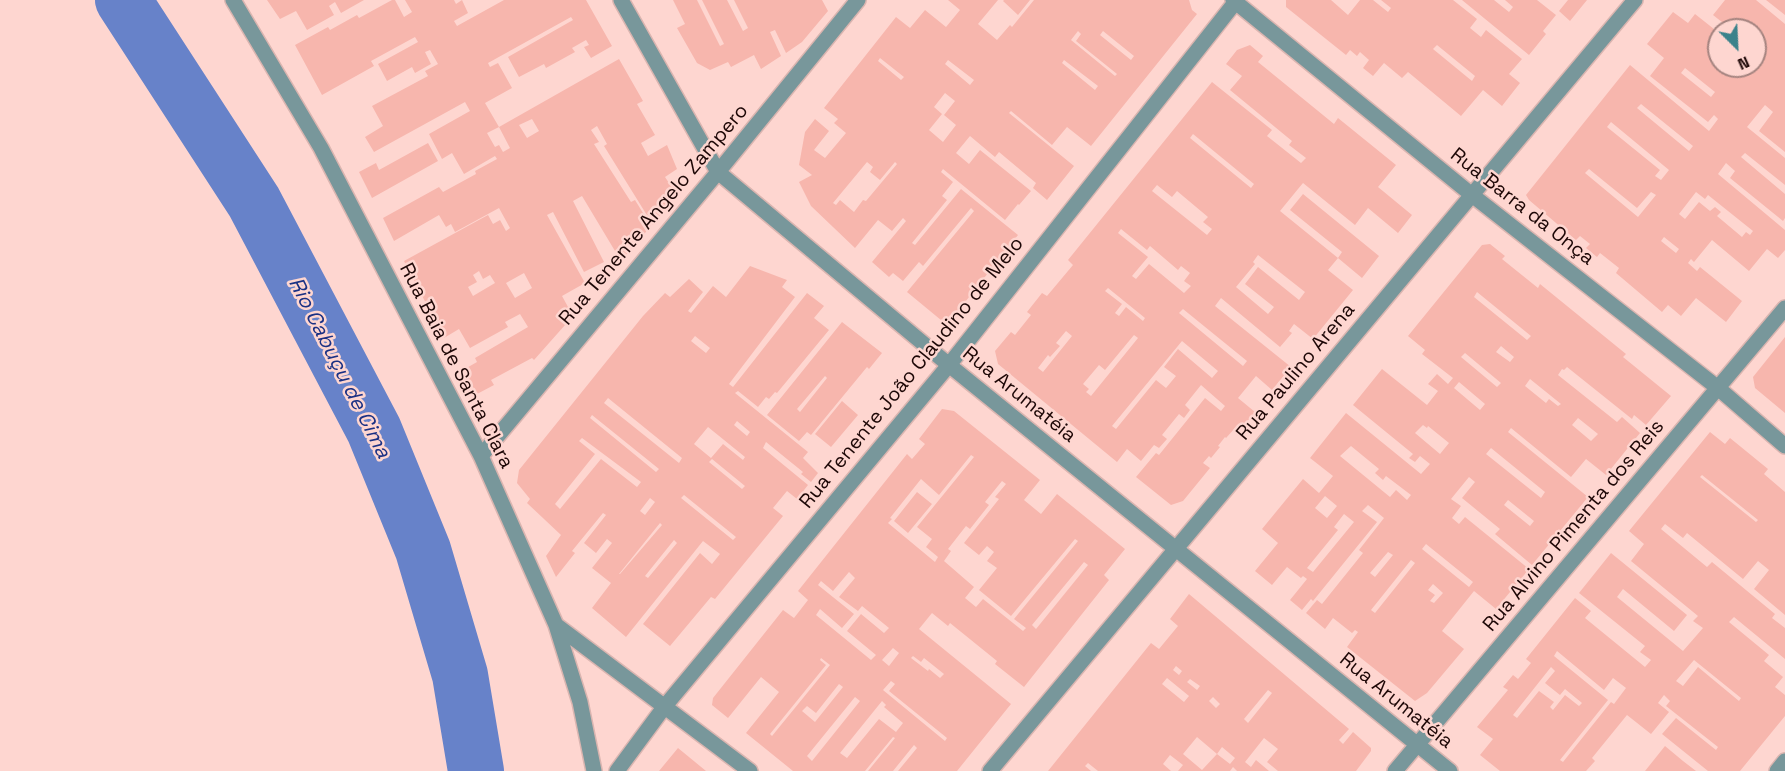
<!DOCTYPE html>
<meta charset="utf-8">
<style>
body{margin:0}
#map{position:relative;width:1785px;height:771px;overflow:hidden;background:#fed6d0;font-family:"Space Grotesk",sans-serif}
canvas{display:block}
.north{position:absolute;left:1707px;top:18px;width:60px;height:60px;box-sizing:border-box;background:#fed6d0;border:2px solid #a4837f;border-radius:50%;rotate:156deg;font-size:16px;font-weight:700;line-height:24px;text-align:center;color:#1d0706}
.north::after{content:'';display:block;margin:auto;width:21px;height:27px;background:#3b828b;clip-path:polygon(50% 0,100% 100%,50% 72%,0 100%)}
</style>
<div id="map">
<canvas width="1785" height="771"></canvas>
<div class="north">N</div>
</div>
<script>
const g = document.querySelector('canvas').getContext('2d');
g.lineJoin = 'round';
function trace(path, color, width, dash) { g.strokeStyle = color; g.lineWidth = width; g.lineCap = dash ? 'butt' : 'round'; g.setLineDash(dash || []); g.stroke(path); }
function fill(path, color) { g.fillStyle = color; g.fill(path, 'evenodd'); }
function label(font, color, halo, rows, align = 'center') {
  g.font = font + ' "Space Grotesk",sans-serif'; g.lineWidth = 5; g.setLineDash([]); g.textBaseline = 'middle'; g.strokeStyle = halo; g.fillStyle = color; for (const [text, x, y, turn = 0] of rows) {
    g.save(); g.translate(x, y); g.rotate((+turn || 0) * Math.PI / 180); g.textAlign = isNaN(turn) ? turn : align; if (halo) g.strokeText(text, 0, 0); g.fillText(text, 0, 0); g.restore();
  }
}
trace(new Path2D(`
 M123 0 254 202 374 430 423 550 460 675 476 771`), '#6782c9', 56);
fill(new Path2D(`
 M267 0H364L341 13 335 2 329 6 334 15 307 30 296 11 280 19Z
 M392 0H395L404 17 412 12 405 0H454L456 4 462 0 468 13 454 21 457 26 504 0H586L612 46 591 58 584 47 589 45 586 40 572 48 575 52 546 68 544 64 519 77 508 57 573 20 571 17 488 63 490 67 498 63 512 88 485 103 499 127 487 133 495 147 499 145 503 152 510 148 499 127 619 59 643 101 637 104 655 135 641 143 648 156 667 145 677 169 665 177 677 195 653 225 604 146 607 144 597 126 591 130 599 142 594 144 631 202 635 200 651 226 621 261 582 196 573 201 604 262 584 272 553 212 547 215 585 283 562 296 573 316 534 360 532 358 491 380 494 385 477 394 463 370 477 362 475 358 528 327 520 314 505 322 508 327 470 348 459 329 444 338 404 261 488 215 493 224 500 220 506 231 510 228 499 208 455 232 451 224 446 227 439 215 394 241 383 218 439 187 443 192 476 174 475 171 497 159 495 156 464 174 452 153 442 159 429 134 470 111 465 102 374 152 365 137 383 126 372 106 428 76 425 71 438 64 430 50 425 52 431 64 415 73 412 67 387 81 378 64 418 42 415 37 371 61 374 66 322 95 295 45 328 27 330 30 357 15 359 18ZM532 119 539 131 527 138 519 125ZM479 271 483 279 490 275 495 283 473 296 468 287 477 282 473 275ZM524 273 532 288 515 298 506 283Z
 M673 0H697L720 46 724 44 702 0H727L743 31 748 28 734 0H822L828 11 802 42 786 53 775 30 770 32 781 56 761 69 754 55 731 67 728 62 710 70 697 63 677 28 685 24Z
 M948 0H998L978 24 997 40 1010 25 1012 27 1034 0H1189L1192 10 1197 14 1091 146 1067 127 1052 145 1011 111 1009 113 1074 166 1047 200 1033 188 1036 183 999 152 995 157 970 136 956 153 969 164 980 150 1031 191 1019 205 1018 204 1005 220 943 169 941 172 953 182 942 196 947 200 912 243 915 245 961 189 1018 235 947 325 907 292 974 211 971 208 923 266 919 262 903 281 893 273 889 277 872 262 906 221 903 218 892 231 878 220 855 248 811 206 799 182 812 175 799 165 805 132 815 119 829 131 814 150 825 158 846 133 834 123 838 119 824 108 896 17 910 28 925 10 946 27 960 10ZM1078 31 1081 34 1076 41 1117 74 1115 76 1071 40ZM1103 31 1134 56 1131 60 1100 35ZM880 58 904 77 901 80 878 61ZM948 60 974 80 970 85 945 64ZM1064 60 1098 86 1095 90 1062 63ZM945 93 955 101 944 115 956 125 943 142 929 130 942 114 934 107ZM867 162 873 167 870 172 880 180 895 162 897 164 866 201 863 200 854 212 840 200 836 205 833 203Z
 M1004 0H1030L1018 15 1003 1Z
 M1286 0H1331L1348 15 1360 0H1373L1388 12 1391 8 1381 0H1453L1477 19 1470 28 1481 37 1486 30 1522 59 1509 74 1520 83 1502 106 1483 90 1461 116 1408 72 1402 78 1384 63 1373 76 1363 68 1369 60 1360 52 1357 56 1350 50 1346 55 1286 7ZM1437 45 1475 76 1472 81 1433 49Z
 M1462 0H1494L1509 12 1513 7 1505 0H1537L1556 15 1543 31 1546 34 1529 55Z
 M1568 0H1587L1570 21 1559 11Z
 M1725 0H1756L1785 24V152L1759 131 1773 112 1765 105 1747 127 1785 158V185L1745 153 1741 157 1785 194V218L1783 221 1730 178 1735 171 1726 163 1718 174 1785 230V250L1778 258 1767 249 1749 271 1712 240 1694 262 1691 259 1688 263 1697 271 1700 267 1742 301 1726 322 1696 298 1681 316 1668 305 1662 312 1616 273 1619 268 1600 253 1597 257 1586 248 1590 244 1580 236 1576 240 1529 200 1526 195 1630 65 1709 131 1718 119 1714 115 1708 122 1650 76 1664 58 1647 44 1673 12 1688 23 1695 14 1719 33V66H1755V30H1732L1713 15ZM1685 68 1715 92 1711 97 1681 73ZM1641 104 1693 146 1689 151 1637 108ZM1611 122 1669 170 1661 180 1655 176 1660 170 1607 127ZM1589 169 1637 208 1651 192 1656 195 1638 217 1585 173ZM1696 192 1705 199 1708 195 1753 231 1750 235 1746 232 1742 237 1717 216 1721 212 1715 207 1710 211 1699 202 1685 219 1679 214ZM1664 237 1679 249 1676 253 1661 241Z
 M1766 0H1785V15Z
 M1250 45 1263 56 1258 62 1334 124 1338 118 1396 165 1378 187 1412 215 1398 233 1368 208 1355 225 1303 183 1298 189 1280 211 1338 258 1328 270 1353 290 1313 339 1294 324 1289 331 1292 333 1280 347 1221 298 1215 306 1291 367 1272 390 1256 376 1238 398 1255 412 1239 431 1235 428 1226 438 1225 437 1218 446 1220 447 1211 458 1209 456 1203 463 1210 468 1183 501 1171 505 1136 477 1156 453 1159 455 1205 398 1221 411 1225 406 1201 385 1185 405 1190 410 1184 418 1179 414 1162 435 1167 439 1159 448 1154 445 1141 461 1127 449 1117 462 998 364 995 351 1011 332 1015 335 1031 315 1027 312 1042 293 1047 296 1073 265 1068 260 1212 82 1272 130 1267 136 1301 163 1306 158 1289 145 1292 141 1230 90 1242 76 1226 64 1237 50ZM1193 134 1254 184 1251 188 1190 138ZM1157 185 1172 197 1177 191 1208 217 1203 222 1212 229 1207 235 1152 191ZM1121 229 1147 250 1150 246 1178 270 1181 266 1190 273 1184 281 1191 286 1184 293 1149 264 1136 279 1132 276 1148 257 1118 233ZM1258 255 1305 292 1299 300 1258 267 1245 284 1274 307 1268 314 1236 287 1255 264 1253 262ZM1108 288 1145 318 1143 321 1126 307 1119 316 1115 313 1122 304 1105 291ZM1183 309 1247 361 1243 366 1179 313ZM1066 331 1072 336 1043 372 1038 368 1048 355 1050 357 1060 346 1056 343ZM1134 335 1138 338 1091 396 1086 392 1089 389 1083 384 1099 365 1105 370ZM1182 341 1218 371 1212 378 1178 349 1164 367 1176 376 1166 388 1156 380 1116 429 1112 426Z
 M428 143 438 161 372 198 359 172 376 163 379 170Z
 M1303 194 1379 256 1362 278 1338 258 1342 252 1290 210Z
 M1490 244 1505 256 1502 259 1538 288 1540 284 1626 354 1623 357 1671 396 1646 425 1634 415 1632 419 1567 367 1564 370 1562 369 1558 375 1617 422 1622 417 1640 433 1606 475 1586 459 1571 477 1511 428 1508 432 1588 497 1532 565 1495 534 1500 529 1462 498 1475 482 1469 477 1451 499 1461 506 1452 518 1459 524 1465 517 1529 569 1496 609 1474 591 1442 631 1464 649 1427 693 1415 701 1347 647 1358 632 1355 630 1352 633 1333 618 1325 629 1306 613 1317 600 1322 604 1363 553 1359 550 1384 518 1368 505 1362 511 1377 522 1313 601 1311 599 1302 610 1290 600 1307 579 1303 576 1301 578 1287 567 1272 585 1255 571 1278 543 1262 529 1303 479 1319 493 1333 476 1310 458 1346 413 1421 474 1430 464 1420 456 1415 462 1409 458 1413 454 1353 405 1382 369 1427 405 1438 391 1428 384 1437 374 1448 384 1453 378 1422 354 1425 350 1408 336 1482 245ZM1477 292 1531 336 1527 340 1474 297ZM1501 346 1514 357 1510 362 1496 352ZM1465 353 1501 383 1497 387 1461 357ZM1530 379 1561 404 1558 406 1549 399 1546 403 1525 386ZM1459 382 1485 404 1480 410 1454 388ZM1578 418 1598 434 1591 441 1572 425ZM1423 425 1427 428 1428 426 1449 443 1440 454 1415 433ZM1351 446 1379 469 1375 473 1383 480 1386 476 1411 495 1407 500 1396 490 1390 497 1340 456ZM1491 448 1545 492 1541 498 1486 454ZM1325 496 1337 506 1327 518 1315 508ZM1508 500 1534 521 1530 526 1504 505ZM1344 514 1354 522 1313 572 1307 568 1338 530 1334 527ZM1426 544 1473 582 1469 587 1422 549ZM1388 552 1393 555 1375 577 1370 573ZM1411 560 1415 563 1375 613 1371 610ZM1433 584 1443 593 1434 603 1430 601 1435 595 1428 590Z
 M750 266 787 280 782 287 795 297 729 384 733 387 807 293 824 306 814 318 829 330 777 393 775 392 769 399 766 397 758 407 738 391 735 393 808 452 803 458 818 473 811 482 801 474 803 472 766 442 763 448 808 485 797 499 787 491 773 508 783 516 715 599 711 597 670 646 643 624 700 553 712 564 720 554 703 541 626 637 592 608 611 583 592 568 612 543 607 539 596 553 584 543 606 515 603 513 572 551 575 553 556 577 546 556 561 535 527 503 530 499 517 483 519 470 643 316 665 293 670 297 689 279 703 292 688 311 691 313 713 286 726 297ZM695 336 710 348 706 353 691 341ZM608 398 682 458 679 463 604 403ZM592 415 659 469 656 472 590 418ZM737 421 750 432 747 436 734 425ZM708 427 745 457 743 460 723 444 711 458 694 444ZM582 438 641 482 637 487 601 459 560 509 555 504 595 454 579 441ZM712 459 745 486 742 489 709 462ZM684 495 736 537 733 540 681 498ZM650 498 655 502 645 515 640 511ZM660 523 662 525 620 574H619ZM674 540 677 543 648 578 645 576Z
 M842 322 882 353 869 369 867 367 811 435 807 432 799 441 767 415ZM825 376 827 378 800 412 797 409Z
 M1785 337V413L1755 388 1753 377Z
 M842 401 858 415 831 447 815 434Z
 M942 409 954 411 1040 480 1024 500 1041 514 1057 494 1125 549 1104 575 1109 580 1024 687 995 664 997 661 950 623 948 626 932 613 919 629 1011 704 957 771H898L917 748 914 745 893 771H868L895 738 893 737 865 771H793L746 733 779 692 761 677 728 718 712 705 713 698 783 610 794 618 808 600 798 591 907 454 912 459 925 444 919 439ZM971 455 974 457 917 527 932 539 926 547 938 557 935 562 888 523 892 519 890 518 921 479 939 495ZM1002 481 1006 484 995 497 999 499 964 543 979 555 987 546 994 552 987 561 997 568 979 590 1011 616 1075 539 1078 541 1014 619 1026 628 1023 631 983 599 976 607 965 598 974 587 944 561 951 551 948 549 966 526 970 529 989 505 985 502ZM1084 562 1088 565 1036 629 1032 625ZM849 572 855 578 839 597 858 611 862 606 889 628 884 633 861 614 847 631 876 655 871 660 816 615 820 609 842 628 854 614 818 585 821 581 833 591ZM893 648 899 653 889 666 882 660ZM913 656 921 662 924 658 944 674 940 678 929 669 928 671 911 658ZM821 658 830 665 772 736 770 734 826 665 820 660ZM891 681 895 684 889 691 947 738 945 741 883 690ZM839 684 843 687 815 722 802 711 807 706 816 713ZM855 697 860 701 812 761 807 756ZM882 701 886 705 884 707 903 723 896 732 879 719 847 758 840 753Z
 M1710 432 1725 444 1730 438 1768 469 1764 474 1785 492V615L1754 589 1769 570 1758 561 1743 579 1687 533 1683 538 1665 524 1661 529 1707 567 1712 562 1775 614 1772 618 1785 628V659L1734 617 1729 622 1769 655 1764 661 1783 677 1775 687 1785 695V716L1740 771H1708L1662 734 1676 718 1716 750 1718 747 1666 706 1670 701 1664 695 1658 703 1669 712 1651 734 1627 715 1592 758 1595 761 1586 771H1500L1480 755 1493 739 1477 727 1508 690 1503 687 1513 675 1518 679 1531 663 1526 659 1575 598 1591 611 1585 618 1645 667 1651 660 1640 652 1645 646 1579 593 1611 553 1687 615 1674 631 1623 589 1617 597 1683 651 1703 628 1693 621 1698 616 1631 561 1644 544 1629 531ZM1702 475 1758 520 1756 522 1700 477ZM1557 651 1604 690 1613 678 1626 688 1614 704 1611 702 1563 762 1560 760 1608 700 1554 656ZM1694 660 1741 698 1739 701 1698 667 1683 686 1676 681ZM1551 667 1555 671 1545 683 1560 695 1565 689 1582 703 1579 706 1565 695 1553 710 1550 707 1554 702 1539 691 1517 718 1513 715Z
 M917 492 932 504 908 533 894 521Z
 M1189 594 1349 729 1339 740 1343 744 1353 732 1371 748V751L1356 771H1278L1267 762 1278 749 1264 738 1245 762 1251 767 1256 760 1269 771H1237L1233 767 1230 771H1178L1183 765 1170 755 1163 764 1171 771H1098L1088 763 1085 766 1091 771H1048L1151 643 1159 649 1178 626 1170 619ZM1176 666 1182 671 1179 675 1173 670ZM1167 678 1189 696 1184 702 1162 684ZM1190 679 1200 686 1197 690 1187 682ZM1268 690 1272 693 1248 723 1244 719ZM1213 697 1220 704 1216 708 1209 701ZM1197 737 1217 754 1222 747 1235 758 1230 764 1217 754 1202 770 1183 754Z
 M1665 746 1683 761 1696 771H1645Z
 M678 748 706 771H659Z`), '#f7b6ad');
const minor = new Path2D(`
 M233 0 321 148 481 456 556 625 580 702 594 771
 M621 0 718 172 949 365 1450 771
 M1233 0 1472 195 1718 388 1785 446
 M481 456 718 172 858 0
 M556 625 750 771
 M617 771 665 706 949 365 1237 0
 M990 771 1635 0
 M1395 771 1785 308
 M1777 771 1785 761`);
trace(minor, '#dab5b0', 18);
trace(minor, '#78979b', 15);
label('20px', '#1d0706', '#fed6d0', [
 ["Rua Barra da Onça",1522,207,38],
 ["Rua Tenente Angelo Zampero",654,215,-50],
 ["Rua Baia de Santa Clara",456,366,63],
 ["Rua Paulino Arena",1296,372,-50],
 ["Rua Tenente João Claudino de Melo",912,373,-51],
 ["Rua Arumatéia",1019,395,39],
 ["Rua Alvino Pimenta dos Reis",1574,526,-50],
 ["Rua Arumatéia",1396,701,39]
]);
label('italic 21px', '#1b3184', '#fed6d0', [
 ["Rio Cabuçu de Cima",339,368,63]
]);
</script>
